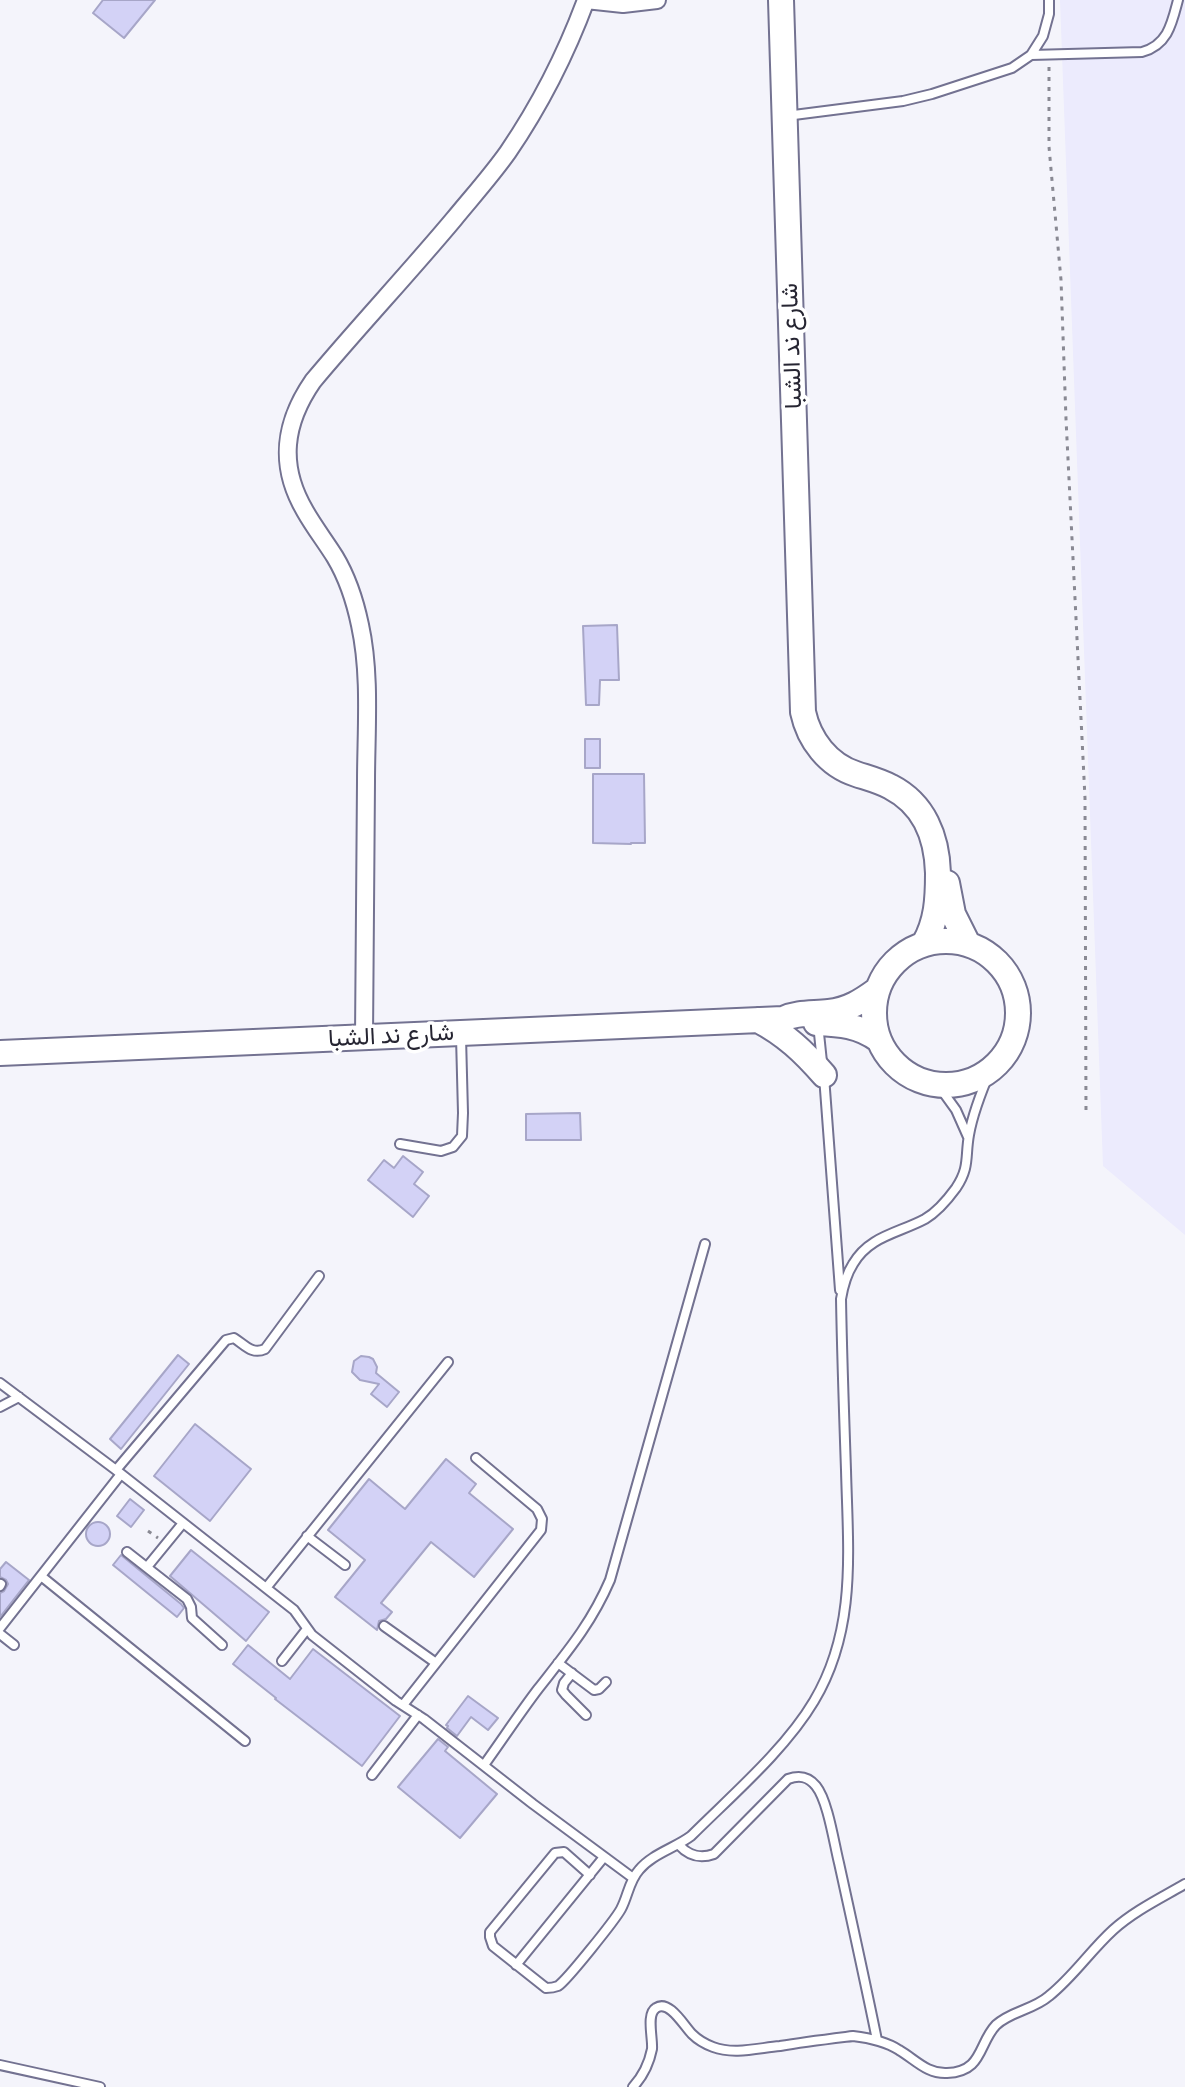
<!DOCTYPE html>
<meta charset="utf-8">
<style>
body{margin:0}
canvas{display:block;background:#f4f4fb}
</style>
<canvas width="1185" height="2087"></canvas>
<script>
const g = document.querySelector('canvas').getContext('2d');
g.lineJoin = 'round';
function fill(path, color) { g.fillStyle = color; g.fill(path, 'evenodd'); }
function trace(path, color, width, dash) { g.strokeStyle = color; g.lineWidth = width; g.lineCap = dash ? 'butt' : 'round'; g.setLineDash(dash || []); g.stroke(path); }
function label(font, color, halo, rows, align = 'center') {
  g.font = font + ' Cabin,Vazirmatn,sans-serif'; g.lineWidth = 7; g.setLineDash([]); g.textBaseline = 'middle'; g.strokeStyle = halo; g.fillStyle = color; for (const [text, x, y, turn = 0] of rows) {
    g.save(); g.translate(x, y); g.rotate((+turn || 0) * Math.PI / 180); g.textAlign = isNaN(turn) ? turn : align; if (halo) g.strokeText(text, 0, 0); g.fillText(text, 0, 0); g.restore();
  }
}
fill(new Path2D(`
 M1060 0H1185V1235L1103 1166Z`), '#ecebfd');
const building = new Path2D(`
 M103 0H155L124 38 93 13Z
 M617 625 619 680H600L599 705H586L583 626Z
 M585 739H600V768H585Z
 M593 774H644L645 843H631V844L593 843Z
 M580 1113 581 1140H526V1114Z
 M403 1156 423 1172 414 1184 429 1196 413 1217 368 1180 384 1160 394 1168Z
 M178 1355 189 1364 121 1449 110 1439Z
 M361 1356 369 1357 373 1359 377 1367 376 1373 399 1392 387 1407 371 1394 379 1384 360 1380 352 1372 354 1361Z
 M195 1424 251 1469 210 1521 154 1476Z
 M446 1459 476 1484 469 1493 513 1529 474 1577 431 1542 381 1603 392 1612 386 1619 379 1621 377 1630 335 1597 365 1560 328 1530 369 1479 405 1509Z
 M130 1499 144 1510 131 1527 117 1516Z
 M86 1534a12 12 0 1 1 24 0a12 12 0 1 1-24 0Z
 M191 1550 269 1612 246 1641 170 1576Z
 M121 1555 181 1604 184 1608 177 1617 113 1565Z
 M6 1562 29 1580 0 1617V1593L4 1591 8 1584 6 1580 0 1577V1569Z
 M248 1645 290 1679 313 1649 400 1716 362 1766 275 1699 276 1698 233 1664Z
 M468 1696 498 1718 488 1730 471 1717 457 1736 447 1728 448 1726 446 1725Z
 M438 1739 448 1747 445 1751 497 1794 460 1838 398 1787Z`);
fill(building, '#d3d2f6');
trace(building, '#a7a6c8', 2);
const lane = new Path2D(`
 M1031 55 1142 52C1168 45 1172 23 1178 0
 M786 116 903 101 932 94 1012 68 1031 55 1043 36 1049 14V0
 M818 1024 822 1062
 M824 1076 840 1290
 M938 1085 956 1110 968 1137
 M400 1144 441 1151 453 1147 462 1136 463 1113 461 1037
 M0 1383 116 1470 266 1588 294 1610 312 1635 396 1701 424 1719 533 1804 633 1878
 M0 1407 19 1397
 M116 1470 226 1340 234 1338C245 1345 252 1355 265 1349L319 1276
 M307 1536 345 1565
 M127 1552 187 1599 191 1607 192 1618 222 1645
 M147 1567 183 1523
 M41 1576 245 1741
 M0 1586 1 1584
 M266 1588 448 1362
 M384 1626 436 1663
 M0 1628 121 1474
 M0 1634 14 1645
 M282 1661 307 1629
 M558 1663 594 1690 599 1689 606 1682
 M572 1673 564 1683 562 1690 566 1695 586 1715
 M403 1705 541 1530 542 1519 537 1509 476 1458
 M484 1765C502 1740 519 1714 538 1689 567 1652 591 1624 610 1580L705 1244
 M372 1775 418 1715
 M679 1845C689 1856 700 1859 714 1854L788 1779C799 1775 808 1776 816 1786 828 1801 834 1843 839 1863 852 1922 865 1981 877 2040
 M590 1875 564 1852 555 1853 490 1932V1937L493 1946 546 1988C551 1988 553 1988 558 1986 567 1980 615 1920 621 1909 628 1896 629 1881 639 1870 652 1854 675 1848 691 1836 731 1796 785 1750 814 1701 857 1629 848 1551 846 1470 844 1413 842 1356 841 1299 843 1287 846 1275 853 1264 869 1236 899 1233 925 1219 937 1212 948 1199 956 1188 970 1167 965 1157 969 1135 973 1112 982 1090 991 1069
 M516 1965 604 1857
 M0 2065 100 2087
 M633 2087C643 2076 649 2064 652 2049 653 2038 646 2014 656 2008 669 1999 684 2026 692 2034 698 2040 705 2044 713 2047 734 2055 758 2048 780 2046 804 2042 829 2039 853 2036 870 2038 885 2041 899 2050 916 2060 927 2074 947 2073 983 2072 978 2044 996 2025 1011 2011 1033 2010 1049 1996 1073 1977 1090 1951 1113 1930 1134 1911 1161 1898 1185 1884`);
const street = new Path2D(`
 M364 1037C364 952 365 867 366 782 366 731 371 675 360 625 355 601 347 577 335 557 325 541 314 527 305 511 278 465 284 423 313 381 359 326 408 274 454 219 472 197 491 176 508 152 540 105 566 54 586 0L623 4 657 0`);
const secondary = new Path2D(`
 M781 0 803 712C809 740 828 765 856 774 868 778 880 781 891 787 924 804 937 837 938 873 938 899 937 921 924 944
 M947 883 953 914 968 944
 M874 1013a72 72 0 1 1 144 0a72 72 0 1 1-144 0Z
 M758 1020C785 1034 804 1052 824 1075
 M816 1023C840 1024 859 1025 879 1040
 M0 1053 783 1019C798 1012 813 1014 829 1012 848 1010 862 1001 877 990`);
trace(lane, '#737291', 12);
trace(street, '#737291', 20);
trace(secondary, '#737291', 28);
trace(new Path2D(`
 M1049 67V147L1061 280 1066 419 1085 798 1086 1113
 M148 1531 158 1538`), '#898993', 3, [4, 6]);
trace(lane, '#fff', 8);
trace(street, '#fff', 16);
trace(secondary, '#fff', 24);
label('24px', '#262532', '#fff', [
 ["شارع ند الشبا",792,346,-92],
 ["شارع ند الشبا",391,1036,-3]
]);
</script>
